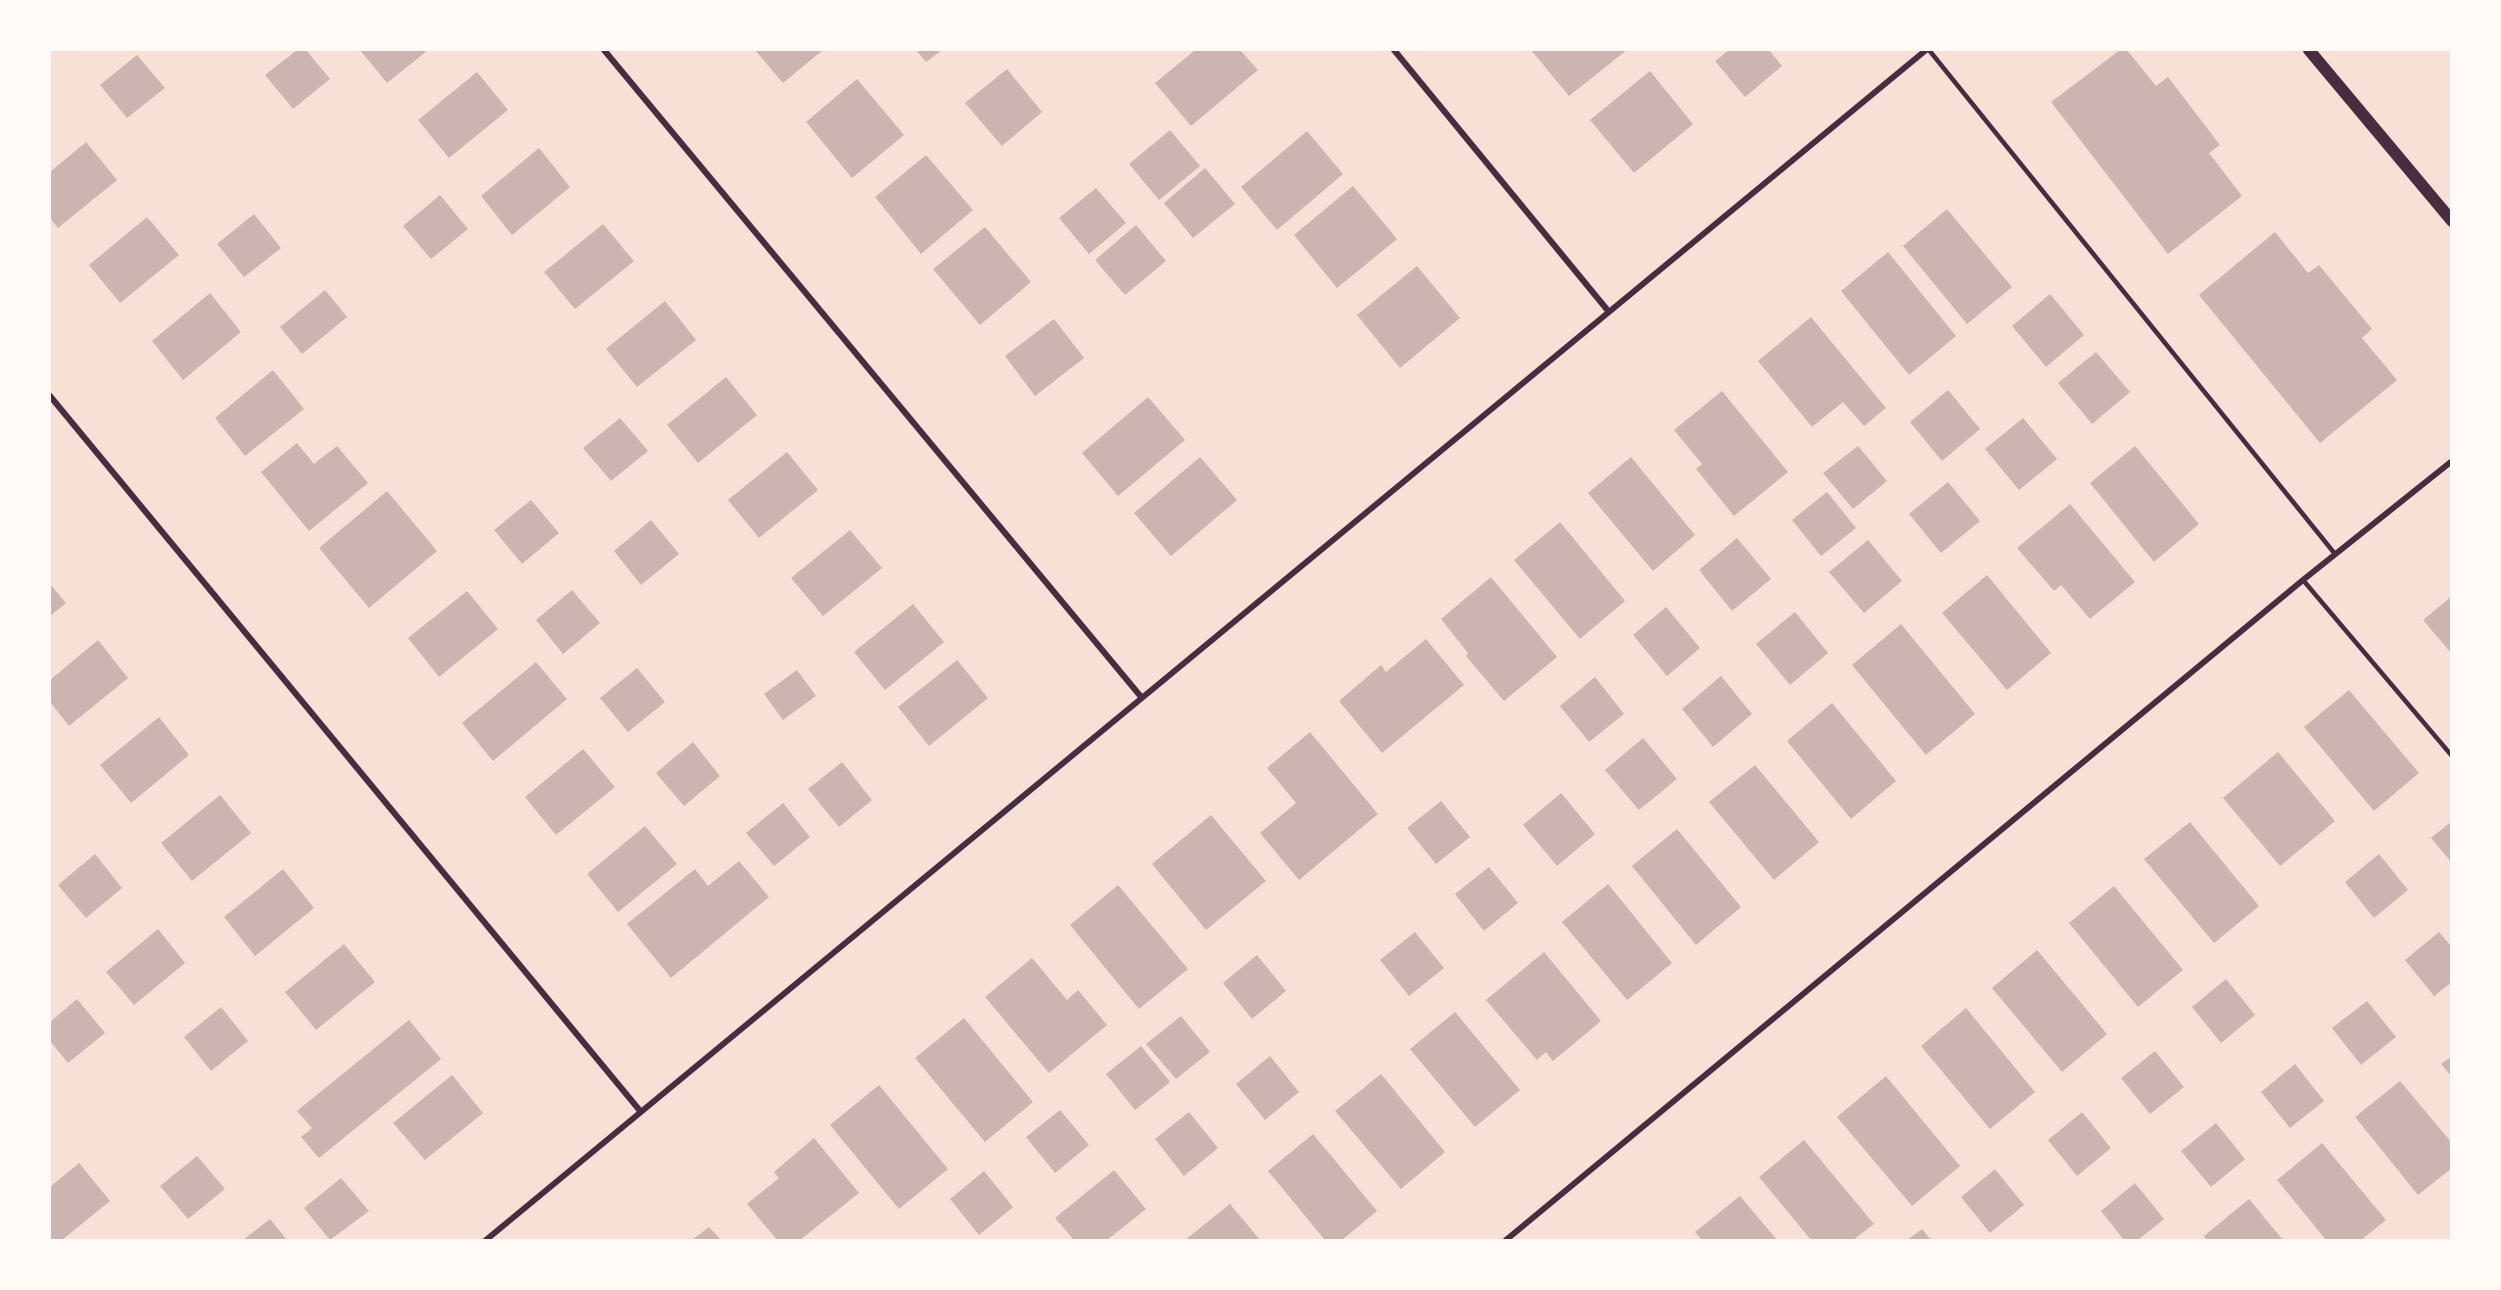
<!DOCTYPE html>
<style>
body{margin:0}
#map{position:relative;width:2501px;height:1290px;overflow:hidden;background:#f7e1d7;font-family:"PT Sans Narrow",sans-serif}
canvas{display:block}
.frame{position:absolute;inset:0;border:51px solid #fffaf5;pointer-events:none}
</style>
<div id="map">
<canvas width="2501" height="1290"></canvas>
<div class="frame"></div>
</div>
<script>
const g = document.querySelector('canvas').getContext('2d');
g.lineJoin = 'round';
function fill(path, color) { g.fillStyle = color; g.fill(path, 'evenodd'); }
function trace(path, color, width, dash) { g.strokeStyle = color; g.lineWidth = width; g.lineCap = dash ? 'butt' : 'round'; g.setLineDash(dash || []); g.stroke(path); }
fill(new Path2D(`
 M297 50H306L330 79 293 109 265 75Z
 M360 50H428L387 83Z
 M755 50H823L783 83Z
 M916 50H942L926 62Z
 M1195 50H1240L1258 70 1191 126 1155 83Z
 M1531 50H1627L1569 96Z
 M1729 50H1769L1782 66 1745 97 1715 61Z
 M2120 50H2127L2156 86 2168 77 2220 145 2209 153 2242 196 2168 254 2051 102Z
 M137 55 165 88 127 118 100 85Z
 M1007 69 1042 112 1002 146 965 103Z
 M1650 71 1693 124 1634 173 1590 120Z
 M477 72 508 110 449 158 418 120Z
 M857 79 904 135 852 178 806 122Z
 M1170 130 1200 166 1159 200 1129 164Z
 M1307 131 1343 174 1277 230 1241 187Z
 M86 142 117 180 58 228 50 218V172Z
 M539 148 570 187 512 235 481 196Z
 M926 155 973 210 921 254 875 197Z
 M1205 168 1235 204 1193 238 1164 203Z
 M1353 186 1397 239 1337 288 1294 235Z
 M1096 188 1126 223 1089 254 1059 218Z
 M440 195 468 229 431 259 403 226Z
 M1947 209 2012 287 1967 324 1903 246Z
 M254 214 281 248 244 277 217 244Z
 M147 217 179 255 120 303 89 265Z
 M603 224 634 261 575 309 544 272Z
 M1136 225 1166 261 1125 295 1095 260Z
 M985 227 1031 282 980 325 933 269Z
 M2275 232 2308 273 2319 265 2372 329 2362 338 2397 380 2320 443 2199 295Z
 M1888 252 1956 336 1909 375 1841 291Z
 M1417 266 1460 318 1400 368 1357 315Z
 M325 290 347 317 302 354 280 327Z
 M210 293 241 332 183 380 152 341Z
 M2050 294 2084 335 2046 367 2012 326Z
 M665 301 696 340 637 387 606 349Z
 M1811 317 1886 408 1864 426 1843 402 1812 427 1758 361Z
 M1054 319 1084 358 1035 396 1005 356Z
 M2096 352 2130 392 2092 424 2058 383Z
 M273 370 304 409 245 456 215 418Z
 M726 377 757 415 698 463 667 425Z
 M1948 390 1980 429 1942 461 1910 422Z
 M1722 391 1788 472 1734 516 1696 469 1702 464 1674 430Z
 M1148 397 1185 440 1118 496 1082 453Z
 M620 418 648 451 611 481 583 448Z
 M2023 418 2057 459 2019 490 1985 449Z
 M297 443 314 464 337 446 368 483 309 531 261 472Z
 M1858 446 1887 481 1853 509 1823 473Z
 M2135 446 2199 524 2154 562 2090 483Z
 M787 452 818 490 759 538 728 500Z
 M1200 457 1237 500 1171 556 1134 513Z
 M1631 457 1695 535 1653 571 1588 493Z
 M1948 482 1980 521 1941 553 1909 514Z
 M387 491 437 551 369 608 319 548Z
 M1827 492 1856 528 1821 556 1792 520Z
 M531 500 559 533 522 564 494 530Z
 M2070 504 2135 582 2090 619 2061 585 2054 591 2017 548Z
 M651 520 679 554 641 585 614 551Z
 M1560 522 1625 601 1580 639 1514 560Z
 M850 530 882 568 823 616 791 578Z
 M1737 538 1771 579 1732 611 1699 570Z
 M1868 540 1902 581 1864 613 1829 572Z
 M1987 575 2051 653 2007 690 1942 613Z
 M1491 577 1557 657 1504 701 1466 656 1468 653 1441 619Z
 M50 584 66 603 50 616Z
 M572 590 600 623 563 654 536 620Z
 M467 591 498 629 439 677 408 638Z
 M2452 596V654L2423 620Z
 M913 604 944 642 885 690 854 652Z
 M1666 607 1700 648 1667 676 1633 635Z
 M1795 612 1828 653 1790 685 1756 644Z
 M1901 624 1975 714 1926 755 1852 665Z
 M1426 639 1464 685 1382 753 1339 701 1381 665 1386 672Z
 M98 640 128 678 69 726 50 702V680Z
 M957 660 988 698 929 746 898 707Z
 M536 662 567 699 493 761 462 723Z
 M637 668 665 702 628 732 600 698Z
 M797 670 816 696 783 720 764 694Z
 M1721 676 1752 714 1713 747 1682 709Z
 M1595 677 1624 714 1589 742 1560 706Z
 M2349 690 2419 773 2374 811 2304 727Z
 M1832 703 1896 781 1851 819 1787 741Z
 M159 717 189 755 131 803 100 765Z
 M1310 732 1378 814 1299 880 1260 833 1296 803 1267 768Z
 M1643 738 1677 779 1639 810 1605 770Z
 M693 742 720 776 684 806 656 773Z
 M583 749 615 787 556 835 525 797Z
 M2278 752 2335 821 2280 866 2223 798Z
 M842 762 872 800 839 827 808 789Z
 M1755 765 1819 842 1774 880 1709 802Z
 M1561 793 1595 834 1557 866 1523 825Z
 M220 795 251 833 192 881 161 843Z
 M1441 801 1470 837 1436 864 1407 828Z
 M783 803 810 837 774 866 746 833Z
 M1211 815 1266 881 1206 930 1152 864Z
 M2452 821V863L2431 838Z
 M2190 822 2259 906 2214 943 2144 859Z
 M645 826 677 864 618 912 587 874Z
 M1677 829 1741 907 1696 945 1632 866Z
 M95 854 122 888 86 918 58 885Z
 M2379 854 2408 890 2374 918 2345 882Z
 M739 861 769 897 671 978 627 924 695 869 708 886Z
 M1489 867 1518 903 1484 931 1455 894Z
 M283 869 314 908 255 956 224 917Z
 M1608 884 1672 963 1627 1000 1562 922Z
 M1118 885 1188 969 1139 1009 1070 925Z
 M2114 886 2183 970 2138 1007 2069 923Z
 M158 929 185 963 134 1005 106 972Z
 M1415 932 1444 968 1409 996 1380 960Z
 M2439 932 2452 947V982L2434 996 2405 960Z
 M344 944 375 982 316 1030 285 992Z
 M2037 950 2107 1034 2062 1072 1992 988Z
 M1544 952 1601 1021 1553 1061 1546 1052 1537 1060 1486 1000Z
 M1257 955 1286 991 1252 1019 1223 983Z
 M1032 958 1067 1000 1078 990 1107 1025 1049 1073 985 997Z
 M2226 979 2255 1015 2221 1043 2192 1007Z
 M77 999 105 1033 68 1063 50 1041V1022Z
 M2367 1001 2396 1037 2361 1065 2332 1028Z
 M221 1007 248 1041 211 1071 184 1037Z
 M1966 1008 2035 1092 1990 1129 1921 1046Z
 M1455 1012 1520 1090 1475 1127 1410 1049Z
 M1181 1016 1210 1052 1176 1079 1146 1044Z
 M964 1018 1033 1102 985 1142 915 1058Z
 M409 1020 441 1059 319 1158 301 1137 312 1128 297 1111Z
 M1141 1046 1170 1082 1135 1110 1106 1074Z
 M2155 1051 2184 1087 2150 1114 2121 1078Z
 M1270 1056 1299 1092 1265 1120 1236 1084Z
 M2452 1056V1077L2441 1064Z
 M2295 1064 2324 1101 2290 1128 2261 1092Z
 M1381 1074 1445 1152 1401 1189 1335 1111Z
 M452 1075 483 1113 425 1160 393 1123Z
 M1886 1076 1960 1166 1912 1206 1837 1117Z
 M2400 1081 2452 1143V1168L2418 1195 2355 1117Z
 M879 1085 948 1169 899 1209 830 1125Z
 M1060 1110 1089 1145 1055 1173 1026 1137Z
 M1189 1112 1218 1148 1184 1176 1155 1139Z
 M2082 1112 2111 1148 2077 1176 2048 1140Z
 M2216 1123 2245 1159 2211 1187 2181 1151Z
 M1313 1134 1377 1211 1342 1240H1325L1268 1171Z
 M814 1138 859 1193 800 1240H777L747 1204 779 1178 774 1172Z
 M1804 1140 1874 1224 1853 1240H1811L1759 1177Z
 M2322 1143 2386 1220 2361 1240H2326L2277 1180Z
 M197 1156 225 1189 188 1219 160 1186Z
 M79 1163 110 1201 62 1240H50V1187Z
 M1995 1169 2024 1205 1990 1233 1961 1197Z
 M1114 1170 1146 1209 1107 1240H1074L1055 1218Z
 M984 1171 1013 1207 979 1235 950 1199Z
 M341 1178 369 1211 330 1240 304 1208Z
 M2135 1183 2164 1219 2138 1240H2124L2101 1211Z
 M1740 1196 1777 1240H1702L1695 1232Z
 M2249 1199 2283 1240H2207L2204 1236Z
 M1230 1204 1260 1240H1185Z
 M270 1219 287 1240H243Z
 M709 1227 721 1240H692Z
 M1922 1229 1931 1240H1907Z`), '#ccb4b1');
trace(new Path2D(`
 M1929 50 2335 554
 M2303 580 2452 756`), '#4a2c40', 4.5);
trace(new Path2D(`
 M604 50 1142 698
 M1394 50 1609 312
 M50 396 641 1112
 M486 1240 1926 50
 M1506 1240 2303 580 2452 461`), '#4a2c40', 6);
trace(new Path2D(`
 M2309 50 2452 221`), '#4a2c40', 12);
</script>
